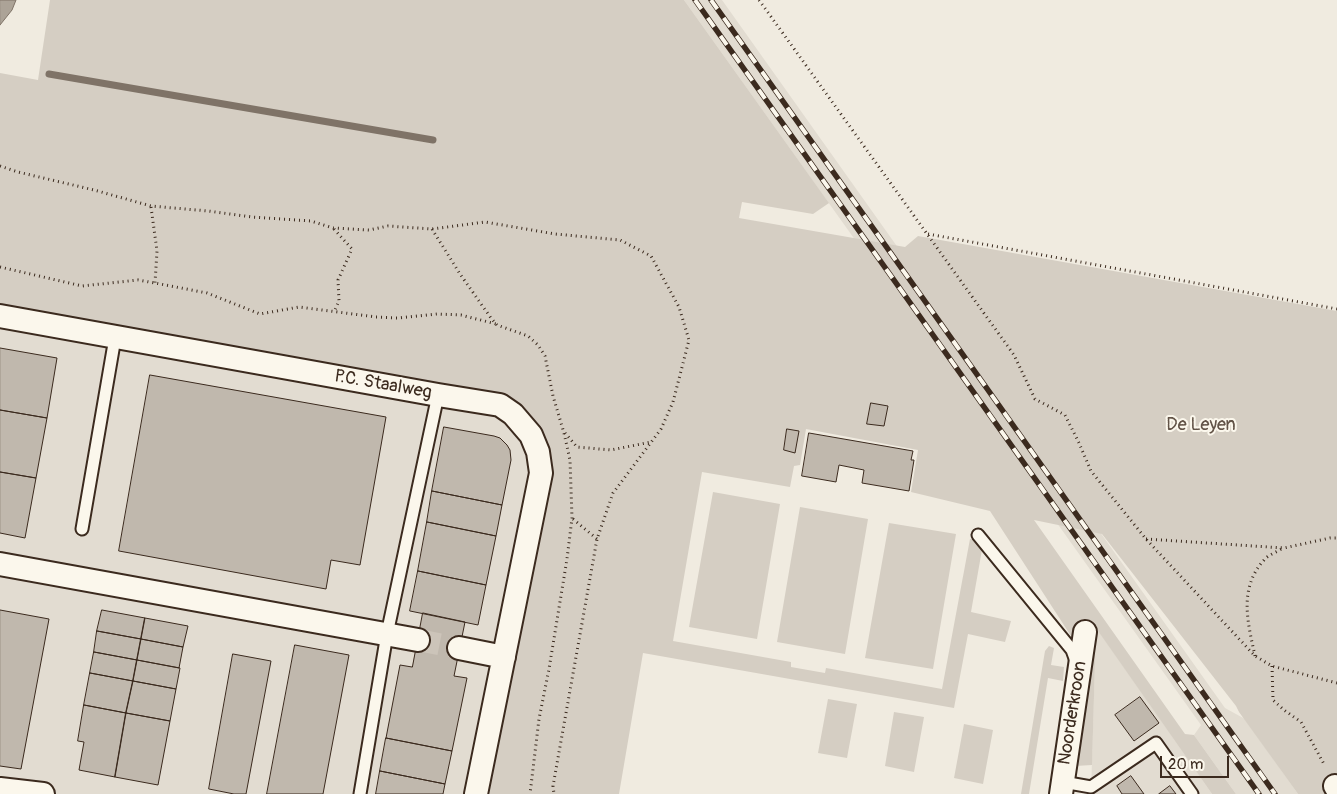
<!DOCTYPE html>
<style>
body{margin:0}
#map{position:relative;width:1337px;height:794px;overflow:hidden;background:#f0ebe0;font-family:Pangolin,sans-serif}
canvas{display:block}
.scale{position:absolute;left:1160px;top:756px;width:69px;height:22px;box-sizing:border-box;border:2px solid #3b2a1e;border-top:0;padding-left:6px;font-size:15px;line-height:18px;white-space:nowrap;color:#3b2a1e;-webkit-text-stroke:4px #fbf7ec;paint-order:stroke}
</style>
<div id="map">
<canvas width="1337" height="794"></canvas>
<div class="scale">20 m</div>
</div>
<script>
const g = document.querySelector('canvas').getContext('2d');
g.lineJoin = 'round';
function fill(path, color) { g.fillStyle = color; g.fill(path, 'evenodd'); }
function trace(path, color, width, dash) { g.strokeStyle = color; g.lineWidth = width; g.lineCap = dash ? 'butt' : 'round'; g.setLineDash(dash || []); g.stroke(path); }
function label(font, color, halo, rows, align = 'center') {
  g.font = font + ' Pangolin,sans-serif'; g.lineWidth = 4; g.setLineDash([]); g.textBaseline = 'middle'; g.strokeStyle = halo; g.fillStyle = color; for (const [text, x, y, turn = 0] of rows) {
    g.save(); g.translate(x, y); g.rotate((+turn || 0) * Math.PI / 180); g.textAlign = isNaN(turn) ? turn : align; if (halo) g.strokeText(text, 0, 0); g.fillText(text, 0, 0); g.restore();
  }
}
fill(new Path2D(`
 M684 0H722L1225 708 1245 719 1298 794H1236L1194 735 1201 725Z
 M0 295 563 398 487 794H0Z
 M1096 627 1212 794H1091Z`), '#e2dcd1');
fill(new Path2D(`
 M50 0H684L829 203 813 214 742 202 739 218 905 247 918 236 1337 311V787L1328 794H1298L1239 712 1236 706 1102 534 1034 520 1185 734 1194 735 1236 794H1212L1096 628 1092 765 1075 766 1090 671 1071 636 990 511 911 492 918 450 806 429 800 465 794 466 790 487 702 472 673 641 791 662V667L825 673 826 668 942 689 970 539 980 540 983 544 971 612 1011 621 1005 642 968 634 954 708 643 653 619 794H486L551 468C550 437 536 418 511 401L0 306V73L38 80Z
 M713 492 780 504 757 639 689 627Z
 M800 507 868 519 845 654 777 642Z
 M889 523 956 534 933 669 865 658Z
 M1049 646 1054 648 1051 665 1064 667 1063 681 1048 678 1029 794H1021L1045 651Z
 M828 699 857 704 847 758 818 753Z
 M894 712 924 717 914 772 885 766Z
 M964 724 993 730 983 784 954 778Z`), '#d5cec3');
const water = new Path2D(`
 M0 0H16L12 10 0 25Z`);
fill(water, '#aca397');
trace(water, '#7f7367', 1);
trace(new Path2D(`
 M49 74 433 140`), '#7f7367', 7);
const building = new Path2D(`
 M0 348 57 358 47 418 0 410Z
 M150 375 386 417 360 565 331 560 326 589 119 551Z
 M871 403 888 406 884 426 867 424Z
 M0 410 47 418 36 478 0 472Z
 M444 427 494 436 500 438 507 445 510 450 511 460 502 505 432 491Z
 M787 429 799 431 795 453 784 450Z
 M809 433 913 451 911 460H914L909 491 862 483 864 470 839 465 836 482 802 476Z
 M0 472 36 478 25 538 0 533Z
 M432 491 502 505 496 536 427 522Z
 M427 522 496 536 486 585 418 571Z
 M418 571 486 585 478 625 410 611Z
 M0 610 49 619 21 769 0 766Z
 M102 610 145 618 141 639 97 631Z
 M423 613 465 622 454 676 467 678 452 751 386 738 400 665 412 667Z
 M145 618 188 626 183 647 141 639Z
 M97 631 141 639 137 660 94 652Z
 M141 639 183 647 179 668 137 660Z
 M295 645 349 655 323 794H267Z
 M94 652 137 660 133 681 90 673Z
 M233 654 271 661 246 794H234L209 789Z
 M137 660 180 668 176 689 133 681Z
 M90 673 133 681 126 713 84 705Z
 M133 681 176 689 170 721 126 713Z
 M1140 697 1159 723 1134 741 1115 715Z
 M84 705 126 713 115 777 79 770 84 742 78 741Z
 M126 713 170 721 158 785 115 777Z
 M386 738 452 751 445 784 380 771Z
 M380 771 445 784 443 794H376Z
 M1131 776 1144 794H1122L1117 786Z
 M1170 786 1176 794H1159Z`);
fill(building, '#c0b8ad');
trace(building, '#3b2a1e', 1);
trace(new Path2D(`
 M418 640 459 648`), '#ccc4b9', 22, [22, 11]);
const service = new Path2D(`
 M82 529 115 338
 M978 535 1072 650 1076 661
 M1063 782 1091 787 1156 743 1192 794
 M360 794 387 634 438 395`);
const minor = new Path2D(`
 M0 316 438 395 500 405 513 414 531 435 538 452 541 473 476 794
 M0 564 418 640
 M459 648 504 657
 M1335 786 1337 789
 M0 789 43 794
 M1061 794 1085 632`);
trace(service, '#3b2a1e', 15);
trace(minor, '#3b2a1e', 26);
trace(new Path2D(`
 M759 0 1014 355 1035 399 1065 415 1079 443 1091 471 1146 539 1255 656 1272 666 1337 683
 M0 166 18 172 94 190 151 206 208 211 252 217 311 221 333 228 369 230 388 226 432 229 485 222 555 234 620 240 651 256 679 307 689 340 673 402 661 429 613 493 597 539 553 786 554 794
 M151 207 157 251 155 283
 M334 229 352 249 338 280 339 301 334 312
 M432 229 460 274 491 318 497 325 528 336 538 345 545 356 553 396 564 433 570 460 572 518 567 559 549 669 539 719 530 794
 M928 234 1337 309
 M0 267 82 286 138 280 155 283 207 293 260 314 299 307 376 317 398 318 437 314 461 315 496 324
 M565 433 577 447 611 450 651 442
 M573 519 597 539
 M1146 539 1284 548 1330 538H1337
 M1255 656C1248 623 1238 589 1264 560 1268 555 1277 552 1283 548
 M1272 666 1273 700 1284 710 1301 722 1325 766`), '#3b2a1e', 3, [1, 4]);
trace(service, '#fbf7ec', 11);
trace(minor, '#fbf7ec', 22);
const rail = new Path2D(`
 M695 0 1259 794
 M711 0 1275 794`);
trace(rail, '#3b2a1e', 5.5);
trace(rail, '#fbf7ec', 4, [11]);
label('18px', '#3b2a1e', '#fbf7ec', [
 ["P.C. Staalweg",383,385,10],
 ["Noorderkroon",1073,713,-81]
]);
label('18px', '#625347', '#fbf7ec', [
 ["De Leyen",1201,425]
]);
</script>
